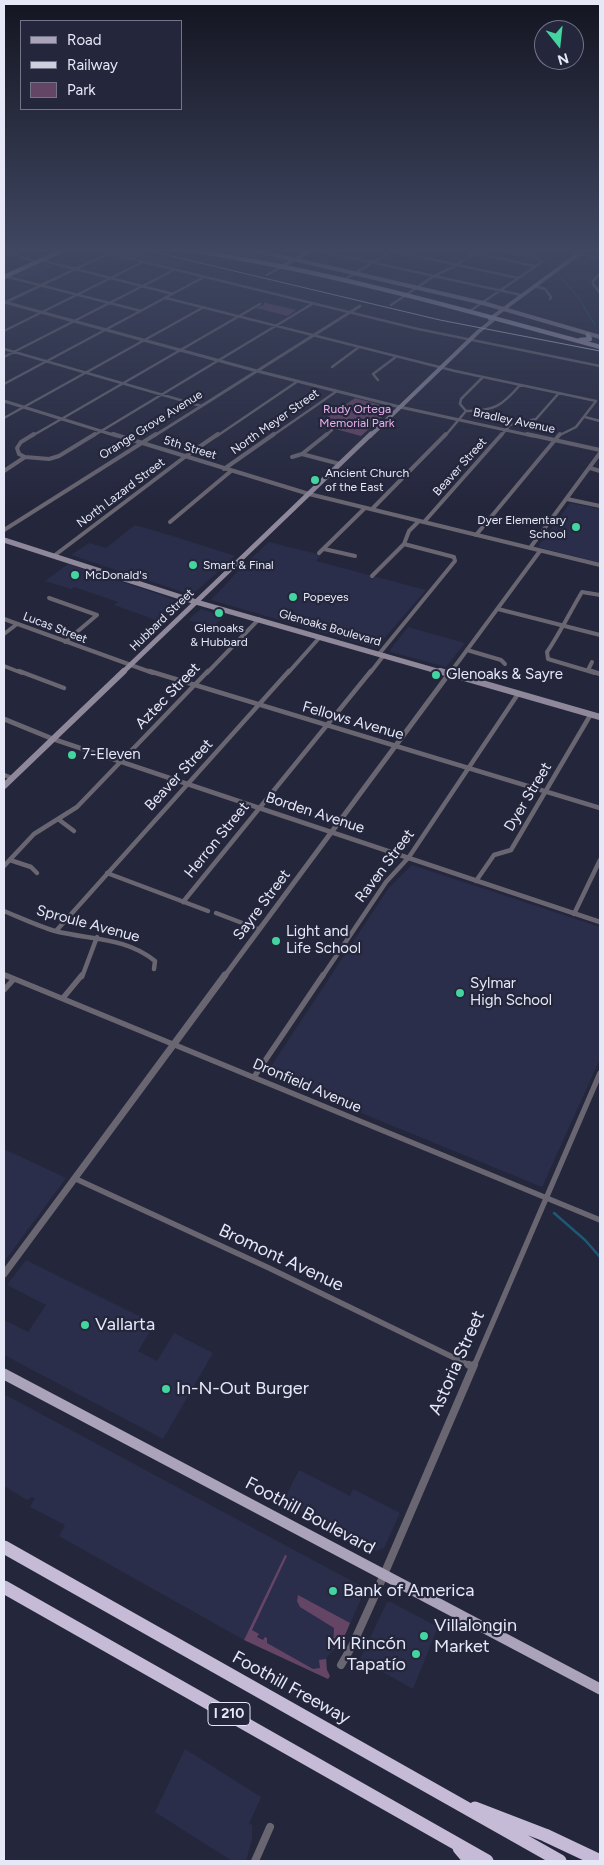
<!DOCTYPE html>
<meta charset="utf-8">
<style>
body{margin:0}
#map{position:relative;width:604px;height:1865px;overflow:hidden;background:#24263c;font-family:Figtree,sans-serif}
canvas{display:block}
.frame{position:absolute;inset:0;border:5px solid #e6e8f7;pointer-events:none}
.legend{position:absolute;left:20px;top:20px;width:162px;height:90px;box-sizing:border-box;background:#24263c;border:1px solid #727487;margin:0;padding:6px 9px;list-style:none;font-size:15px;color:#e6e8f7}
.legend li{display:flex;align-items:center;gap:10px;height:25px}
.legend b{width:25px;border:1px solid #727487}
.north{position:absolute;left:534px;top:20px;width:50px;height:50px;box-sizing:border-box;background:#24263c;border:1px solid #727487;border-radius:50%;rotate:164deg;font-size:14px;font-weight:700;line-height:20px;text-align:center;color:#e6e8f7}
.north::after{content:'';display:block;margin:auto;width:18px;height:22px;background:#43d4a0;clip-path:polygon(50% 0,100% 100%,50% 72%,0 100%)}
</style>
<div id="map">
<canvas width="604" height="1865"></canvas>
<div class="frame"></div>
<ul class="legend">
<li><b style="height:6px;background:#aba3ba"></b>Road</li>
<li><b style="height:6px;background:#cdcfde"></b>Railway</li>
<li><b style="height:14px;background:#644566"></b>Park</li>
</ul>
<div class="north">N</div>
</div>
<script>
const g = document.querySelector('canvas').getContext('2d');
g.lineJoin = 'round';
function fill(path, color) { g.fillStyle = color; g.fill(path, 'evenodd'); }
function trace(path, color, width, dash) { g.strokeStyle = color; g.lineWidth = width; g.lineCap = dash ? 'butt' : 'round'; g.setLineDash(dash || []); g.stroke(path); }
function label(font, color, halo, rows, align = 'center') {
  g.font = font + ' Figtree,sans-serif'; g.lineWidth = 4.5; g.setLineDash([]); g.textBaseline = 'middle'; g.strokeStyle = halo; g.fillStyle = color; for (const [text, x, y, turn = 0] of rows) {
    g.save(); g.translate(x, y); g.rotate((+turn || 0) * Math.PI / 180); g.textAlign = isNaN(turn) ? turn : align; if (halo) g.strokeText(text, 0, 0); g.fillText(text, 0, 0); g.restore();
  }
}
fill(new Path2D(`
 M103 250H132L185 263 176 268Z
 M200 250H244L289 260 280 264 237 255Z
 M42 263 55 266 26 279 13 276Z
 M570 503 600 509V563L538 547Z
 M135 525 176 537 235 556 192 595 71 555 89 543 106 548Z
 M269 542 321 555 316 561 426 590 376 648 211 600 242 567Z
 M68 564 164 596 185 604 164 623 114 605 118 602 74 587 71 589 45 581Z
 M201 609 204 610 225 616 213 627 188 620Z
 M408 627 465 643 446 667 391 652 390 650Z
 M412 865 600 927V1059L542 1187 266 1074 388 889Z
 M4 1149 66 1178 4 1262Z
 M26 1260 155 1324 138 1351 157 1361 174 1333 213 1353 163 1439 4 1355V1320L28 1332 46 1305 7 1285Z
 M4 1394 361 1586 363 1594 343 1640 327 1657 326 1668 330 1676 328 1679 244 1640 59 1536 65 1525 30 1507 35 1498 32 1497 27 1500 4 1486Z
 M299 1470 350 1496 353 1489 400 1513 384 1548 376 1551 283 1502Z
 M387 1602H391L438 1627 413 1689 360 1659Z
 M185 1749 261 1797 249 1824 252 1825V1839L246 1861H232L155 1812Z`), '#2b2e4a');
fill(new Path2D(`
 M492 250H533L543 262 534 259Z
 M264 302 266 303 296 310 288 316 256 308 264 305Z
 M355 398 392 408 361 436 317 424Z
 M285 1555 287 1556 252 1630 259 1634 257 1637 263 1640 265 1637 267 1638V1643L313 1669 320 1668 319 1660 326 1659 327 1670 330 1676 328 1679 244 1640Z
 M298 1595 350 1623C346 1633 343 1642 333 1649L334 1628 300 1607 297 1601Z`), '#644566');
trace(new Path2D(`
 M537 250 552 267
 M558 274 578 297 595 325`), '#1d5975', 1);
trace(new Path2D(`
 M554 1213 585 1240 600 1257`), '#1d5975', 2.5);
trace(new Path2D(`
 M95 250 418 329 600 366
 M315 250 521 295
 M375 250 389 253
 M459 250 535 266
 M561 250 600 258
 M393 251 518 278
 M6 252 38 262
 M40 260 173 294
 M600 274 593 281V284L600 293
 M267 275 281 267
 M4 276 141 311
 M342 281 394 250
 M534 286 545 289 551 297 550 299
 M166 298 455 371 596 401 576 427 558 436
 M4 303 109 253
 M391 305 434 276 453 267 479 250
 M470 311 542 262
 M4 331 143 262
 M4 349 201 406
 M4 357 174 270
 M332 367 359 347
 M378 380 373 374 397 356
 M4 384 204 277
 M466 411C494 411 502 406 520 385
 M585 417 600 421
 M4 418 204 307
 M32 436 260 304
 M93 436 312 304
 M217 436 298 381
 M272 436 337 391
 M325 436 332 430
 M445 436 466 411 460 404 461 399 483 377
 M501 436 510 425 536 419 559 393`), '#6a6671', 2.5);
trace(new Path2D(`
 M302 454 340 464
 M25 457 19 454 17 448 21 442 34 434
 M292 457 302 454 327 434
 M590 468 600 471
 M224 469 274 434
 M4 471 25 457 49 459 59 456 95 434
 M567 499 600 506
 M372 509 446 434
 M170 522 231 471
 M424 522 502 434
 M476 535 560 434
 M530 548 600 453
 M324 549 355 556
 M319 553 365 508
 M55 555 186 456 218 434
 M372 576 404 544 409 531 419 521
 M49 598 97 615
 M498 609 600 635
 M4 619 153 673
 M4 634 17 624
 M65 642 97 615
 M467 650 501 660 505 664
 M379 654 455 561 454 557 404 544
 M4 666 22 673
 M588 670 592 662
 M207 673 259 619
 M288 673 320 637
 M370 673 384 655
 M595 673 548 659 547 652C560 633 570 612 582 592L600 595`), '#6a6671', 4);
trace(new Path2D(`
 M19 671 64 688
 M149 671 600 808
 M591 671 600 674
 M4 775 12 778
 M58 819 74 831
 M10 860 31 867 37 873
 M4 866 34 834 77 807 208 671
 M107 873 208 911
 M476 881 494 855 511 850 591 714
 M183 902 371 671
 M4 911C21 918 38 926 55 931 90 940 126 937 155 961L154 969
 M216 913 258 929
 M574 914 600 860
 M56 931 289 671
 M4 975 8 977
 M82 977 97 937
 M322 977 386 882 409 857 518 694`), '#6a6671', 4.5);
trace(new Path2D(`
 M5 975 600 1220
 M4 990 14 979
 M63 998 82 975
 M254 1077 323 975
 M76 1179 269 1268 471 1366
 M474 1366 600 1073`), '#6a6671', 5.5);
trace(new Path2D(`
 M469 1365 473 1367
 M341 1665 352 1646 376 1593 474 1365
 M255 1861 270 1827`), '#6a6671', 8);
trace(new Path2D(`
 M4 302 257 371 400 407 533 436
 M4 401 117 436
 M154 436 360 306`), '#6a6671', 3);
trace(new Path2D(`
 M113 434 309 494 600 565
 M527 434 600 450
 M4 530 156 434
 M450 673 540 551`), '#6a6671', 4);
trace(new Path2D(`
 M4 719 53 739 600 922
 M224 977 451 671`), '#6a6671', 5);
trace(new Path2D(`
 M4 1274 225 975`), '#6a6671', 7);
trace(new Path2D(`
 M254 250 483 303 600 337
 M281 267 312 250
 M490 319 584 250
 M370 436 478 332 493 320V317`), '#8e889a', 4);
trace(new Path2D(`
 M4 540 196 602 444 673
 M122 673 371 434`), '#8e889a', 5);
trace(new Path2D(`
 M440 671 600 717
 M4 786 124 671`), '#8e889a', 6);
trace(new Path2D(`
 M189 250C328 271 465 310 600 347
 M4 277 63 250
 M580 340 590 339 588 335`), '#aba3ba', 4.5);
trace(new Path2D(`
 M4 1374 600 1689`), '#aba3ba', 11);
trace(new Path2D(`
 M4 1547 560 1861
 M4 1587 487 1861
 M475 1808 545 1835 600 1861
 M459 1848 470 1861`), '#c5bbd7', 13);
trace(new Path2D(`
 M146 250 440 320 600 351`), '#cdcfde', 1);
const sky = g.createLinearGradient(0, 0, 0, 511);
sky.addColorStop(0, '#141521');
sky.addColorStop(0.49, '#3f4761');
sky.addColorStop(1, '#3f476100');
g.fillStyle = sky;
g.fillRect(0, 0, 604, 511);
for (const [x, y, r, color] of [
 [315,480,5,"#43d4a0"],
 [576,527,5,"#43d4a0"],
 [193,565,5,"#43d4a0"],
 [75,575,5,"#43d4a0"],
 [293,597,5,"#43d4a0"],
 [219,613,5,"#43d4a0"],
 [436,675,5,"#43d4a0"],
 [72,755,5,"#43d4a0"],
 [276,941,5,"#43d4a0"],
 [460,993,5,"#43d4a0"],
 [85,1325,5,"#43d4a0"],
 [166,1389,5,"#43d4a0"],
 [333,1591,5,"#43d4a0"],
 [424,1636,5,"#43d4a0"],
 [416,1654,5,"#43d4a0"]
]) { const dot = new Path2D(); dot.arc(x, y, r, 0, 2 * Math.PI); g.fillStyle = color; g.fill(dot); trace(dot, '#24263c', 2); }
label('12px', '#eaafed', '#24263c', [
 ["Rudy Ortega",357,409],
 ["Memorial Park",357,423]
]);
label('12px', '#e6e8f7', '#24263c', [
 ["Bradley Avenue",514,421,12],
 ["North Meyer Street",275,422,-35],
 ["Orange Grove Avenue",151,425,-32],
 ["5th Street",190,448,17],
 ["Beaver Street",460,467,-48],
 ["North Lazard Street",121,493,-37],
 ["Hubbard Street",162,620,-44],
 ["Lucas Street",55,628,21],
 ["Glenoaks Boulevard",330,628,16]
]);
label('12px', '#e6e8f7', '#24263c', [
 ["Ancient Church",325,473],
 ["of the East",325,487],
 ["Dyer Elementary",566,520,"right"],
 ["School",566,534,"right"],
 ["Smart & Final",203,565],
 ["McDonald's",85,575],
 ["Popeyes",303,597],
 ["Glenoaks",219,628,"center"],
 ["& Hubbard",219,642,"center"]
], 'left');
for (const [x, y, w] of [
 [229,1714,42]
]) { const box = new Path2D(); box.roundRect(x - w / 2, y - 11.5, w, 23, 4); g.fillStyle = '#24263c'; g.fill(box); trace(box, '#e6e8f7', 1); }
label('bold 14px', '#e6e8f7', null, [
 ["I 210",229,1714]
]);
label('15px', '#e6e8f7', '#24263c', [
 ["Glenoaks & Sayre",446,675],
 ["7-Eleven",82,755],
 ["Light and",286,932],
 ["Life School",286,949],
 ["Sylmar",470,984],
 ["High School",470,1001]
], 'left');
label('15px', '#e6e8f7', '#24263c', [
 ["Aztec Street",168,696,-46],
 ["Fellows Avenue",353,721,16],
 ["Beaver Street",179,775,-47],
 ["Dyer Street",528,797,-59],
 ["Borden Avenue",315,813,18],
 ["Herron Street",217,840,-51],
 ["Raven Street",385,866,-53],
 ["Sayre Street",262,905,-53],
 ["Sproule Avenue",88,924,15],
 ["Dronfield Avenue",307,1086,23]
]);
label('18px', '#e6e8f7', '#24263c', [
 ["Bromont Avenue",281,1258,25],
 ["Astoria Street",457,1363,-66],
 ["Foothill Boulevard",310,1516,28],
 ["Foothill Freeway",291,1688,29]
]);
label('18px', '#e6e8f7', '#24263c', [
 ["Vallarta",95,1325],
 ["In-N-Out Burger",176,1389],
 ["Bank of America",343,1591],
 ["Villalongin",434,1626],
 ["Market",434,1647],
 ["Mi Rincón",406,1644,"right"],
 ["Tapatío",406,1665,"right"]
], 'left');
</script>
